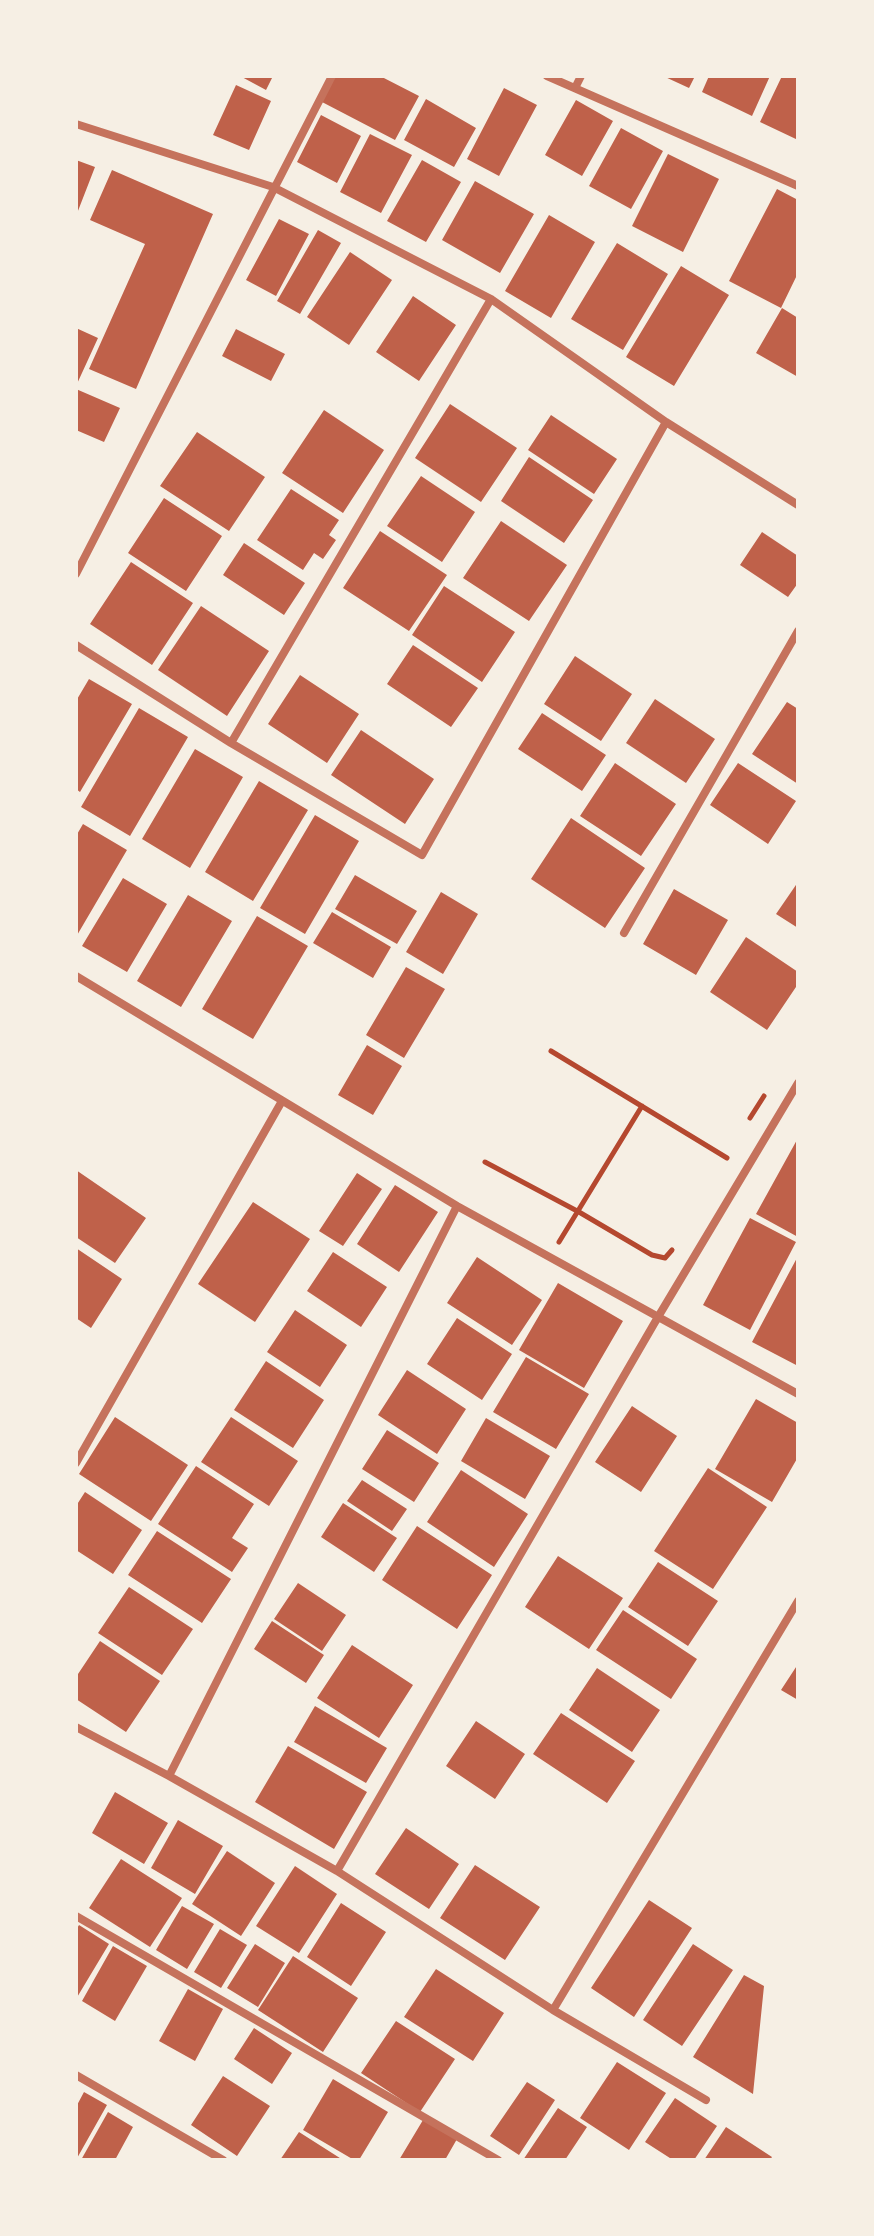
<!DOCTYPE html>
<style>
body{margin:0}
#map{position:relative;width:874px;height:2236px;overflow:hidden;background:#f6efe4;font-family:Lato,sans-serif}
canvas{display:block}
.frame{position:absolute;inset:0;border:78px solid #f6efe4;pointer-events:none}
</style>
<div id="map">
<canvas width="874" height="2236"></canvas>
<div class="frame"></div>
</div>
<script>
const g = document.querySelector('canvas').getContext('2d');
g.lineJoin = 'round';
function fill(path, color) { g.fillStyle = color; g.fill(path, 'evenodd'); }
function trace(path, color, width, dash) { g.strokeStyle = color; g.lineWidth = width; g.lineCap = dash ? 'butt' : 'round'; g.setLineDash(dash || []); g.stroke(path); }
fill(new Path2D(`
 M240 76H273L266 90Z
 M335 76H380L419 96 395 140 322 102Z
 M663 76H695L689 88Z
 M709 76H770L752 116 702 92Z
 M782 76H798V140L760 122Z
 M236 85 271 101 249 150 213 135Z
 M504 88 537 105 499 176 467 159Z
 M426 99 476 128 454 167 404 140Z
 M576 100 613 121 582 176 545 155Z
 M321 115 361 136 337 183 297 162Z
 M621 128 663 151 631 209 589 186Z
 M370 134 412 155 381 213 340 192Z
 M668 154 719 179 683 252 632 226Z
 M76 160 95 167 76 216Z
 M422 160 461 182 426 242 387 221Z
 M112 170 213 214 136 389 89 369 145 244 90 220Z
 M475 181 534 214 500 273 442 240Z
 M777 189 798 200V273L781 308 729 281Z
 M549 215 595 242 551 318 505 291Z
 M279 219 309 234 276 296 246 280Z
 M318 230 341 243 300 314 277 301Z
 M617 243 668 274 623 350 571 319Z
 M350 252 392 280 349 345 307 317Z
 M681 266 729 295 674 386 626 357Z
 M413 296 456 325 419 381 376 352Z
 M782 308 798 318V377L756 353Z
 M76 328 98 338 76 386Z
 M236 329 285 354 271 381 222 356Z
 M76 389 120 408 104 442 76 430Z
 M450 404 517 448 481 502 415 458Z
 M324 410 384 450 343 513 282 473Z
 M551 415 617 459 594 494 528 450Z
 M197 432 265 477 229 531 160 486Z
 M529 457 593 500 564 543 501 501Z
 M421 476 475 512 442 562 387 526Z
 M291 489 339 520 329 535 336 540 323 559 314 553 303 570 257 540Z
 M164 498 222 536 186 591 128 553Z
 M501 521 567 565 529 621 463 578Z
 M380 531 447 575 409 631 343 588Z
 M762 532 798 556V583L788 597 740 565Z
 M244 543 305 583 284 615 223 575Z
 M131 562 193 603 152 665 90 624Z
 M444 586 515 632 482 682 412 635Z
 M201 606 269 651 227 716 158 670Z
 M413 645 478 688 451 727 387 684Z
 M575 656 632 694 601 741 544 704Z
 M300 675 359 714 327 763 268 724Z
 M89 679 132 704 80 792 76 789V701Z
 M655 699 715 739 686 783 626 743Z
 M787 702 798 709V784L752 754Z
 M139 708 188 737 130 836 81 807Z
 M542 713 606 755 582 791 518 749Z
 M361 730 434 779 405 824 331 775Z
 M195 749 243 777 190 868 142 839Z
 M615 763 676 804 641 856 580 816Z
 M738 763 796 801 768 844 710 805Z
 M259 781 308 810 253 901 205 872Z
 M315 815 359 841 305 934 260 908Z
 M571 818 645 868 605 928 531 879Z
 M83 824 127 850 76 937V836Z
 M355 875 417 911 397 944 335 909Z
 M123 878 167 904 127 972 82 946Z
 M798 882V928L776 914Z
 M674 889 728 920 696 975 643 944Z
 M441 892 478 914 443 974 406 952Z
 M188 895 232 921 181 1007 137 981Z
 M332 912 391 947 373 978 313 943Z
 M257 916 308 946 253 1039 202 1009Z
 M746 937 798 972V984L767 1030 710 992Z
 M406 967 445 989 404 1058 366 1035Z
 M367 1045 402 1066 373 1115 338 1095Z
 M798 1138V1237L756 1214Z
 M76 1170 146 1218 115 1263 76 1237Z
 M357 1173 382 1189 343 1246 319 1231Z
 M395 1185 438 1212 399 1272 357 1244Z
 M253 1202 310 1239 255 1322 198 1284Z
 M750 1218 796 1242 750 1330 703 1305Z
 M76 1248 122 1279 91 1328 76 1318Z
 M333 1252 387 1287 361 1327 307 1291Z
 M798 1256V1366L752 1342Z
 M477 1257 542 1300 512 1345 447 1303Z
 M558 1283 623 1321 584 1388 519 1350Z
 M295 1310 347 1345 320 1387 267 1352Z
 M457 1318 512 1354 482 1400 427 1364Z
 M526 1357 589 1394 556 1449 493 1412Z
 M266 1361 324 1400 293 1448 234 1410Z
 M407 1370 466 1409 437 1454 378 1415Z
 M756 1399 798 1423V1457L772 1502 715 1469Z
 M632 1406 677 1436 641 1492 595 1462Z
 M115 1417 188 1465 151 1521 79 1474Z
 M231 1417 298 1461 269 1506 201 1462Z
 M486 1418 550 1456 525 1499 461 1461Z
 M387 1430 439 1463 414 1502 362 1469Z
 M196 1466 254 1504 232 1538 248 1548 232 1572 158 1524Z
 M708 1468 767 1507 713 1589 654 1551Z
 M461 1470 528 1514 494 1567 427 1522Z
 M362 1480 407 1509 392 1531 347 1501Z
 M85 1492 142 1530 113 1574 76 1550V1506Z
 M343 1503 397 1538 374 1572 321 1537Z
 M417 1526 492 1575 457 1629 382 1580Z
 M157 1531 231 1579 202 1623 128 1575Z
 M558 1556 623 1598 589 1649 525 1607Z
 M658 1562 718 1601 688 1646 628 1607Z
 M298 1583 346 1615 322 1651 274 1619Z
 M129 1587 193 1629 162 1675 98 1633Z
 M623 1610 697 1659 671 1699 596 1650Z
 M272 1621 324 1655 306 1683 254 1649Z
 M100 1641 160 1681 126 1732 76 1699V1677Z
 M352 1645 413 1685 379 1738 317 1698Z
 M798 1664V1700L781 1690Z
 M597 1668 660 1710 632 1752 569 1710Z
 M315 1706 387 1748 366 1783 294 1742Z
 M561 1713 635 1761 607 1803 533 1754Z
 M476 1721 525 1754 495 1799 446 1766Z
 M288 1746 367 1792 334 1849 255 1802Z
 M115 1792 168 1823 144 1864 92 1833Z
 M178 1820 223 1846 195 1894 151 1868Z
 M406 1828 459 1864 429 1909 375 1874Z
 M227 1851 275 1883 241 1936 192 1904Z
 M121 1859 182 1898 150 1947 89 1908Z
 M475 1865 540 1907 505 1960 440 1918Z
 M295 1866 337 1894 299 1953 256 1926Z
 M649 1900 692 1928 634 2017 591 1988Z
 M341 1903 386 1932 351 1986 307 1957Z
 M182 1906 214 1924 187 1969 156 1950Z
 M79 1925 109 1944 76 1999V1930Z
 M220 1929 247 1945 221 1988 194 1972Z
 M255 1944 285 1963 258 2007 227 1988Z
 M693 1944 733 1970 682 2046 643 2020Z
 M113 1946 147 1966 115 2021 82 2001Z
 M293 1956 358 1998 323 2052 258 2010Z
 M436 1969 504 2013 473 2061 404 2017Z
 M744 1975 764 1986 753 2094 693 2057Z
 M188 1989 223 2009 195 2061 159 2041Z
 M396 2021 455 2059 420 2112 361 2073Z
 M254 2028 292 2053 272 2084 234 2059Z
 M617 2062 666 2093 629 2150 580 2118Z
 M223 2076 270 2106 237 2156 191 2125Z
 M333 2079 388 2112 359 2160H354L303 2130Z
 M527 2082 555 2100 519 2155 490 2136Z
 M84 2092 107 2105 76 2160V2107Z
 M675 2098 717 2126 694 2160H673L645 2142Z
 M558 2108 587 2127 565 2160H523Z
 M108 2112 133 2127 115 2160H81Z
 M423 2120 457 2139 445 2160H399Z
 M726 2127 772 2157 770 2160H704Z
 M299 2132 343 2160H280Z`), '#bf614a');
trace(new Path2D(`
 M551 1051 727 1158
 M750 1118 764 1096
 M485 1162 579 1212 652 1255 665 1258 672 1250
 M559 1242 642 1106`), '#b5482f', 5);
trace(new Path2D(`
 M547 76 798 186
 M575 88 581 76
 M76 124 273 187 491 299 666 422 798 505
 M76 574 332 76
 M76 645 231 743 422 855 666 422
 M231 743 491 299
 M624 933 798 631
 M76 976 457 1206 798 1394
 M76 1463 282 1101
 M76 1727 169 1776 337 1871 553 2010 706 2100
 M169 1776 457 1206
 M337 1871 658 1317 798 1083
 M76 1916 498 2160
 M553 2010 798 1601
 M76 2075 223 2160`), '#c5725c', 8);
</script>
